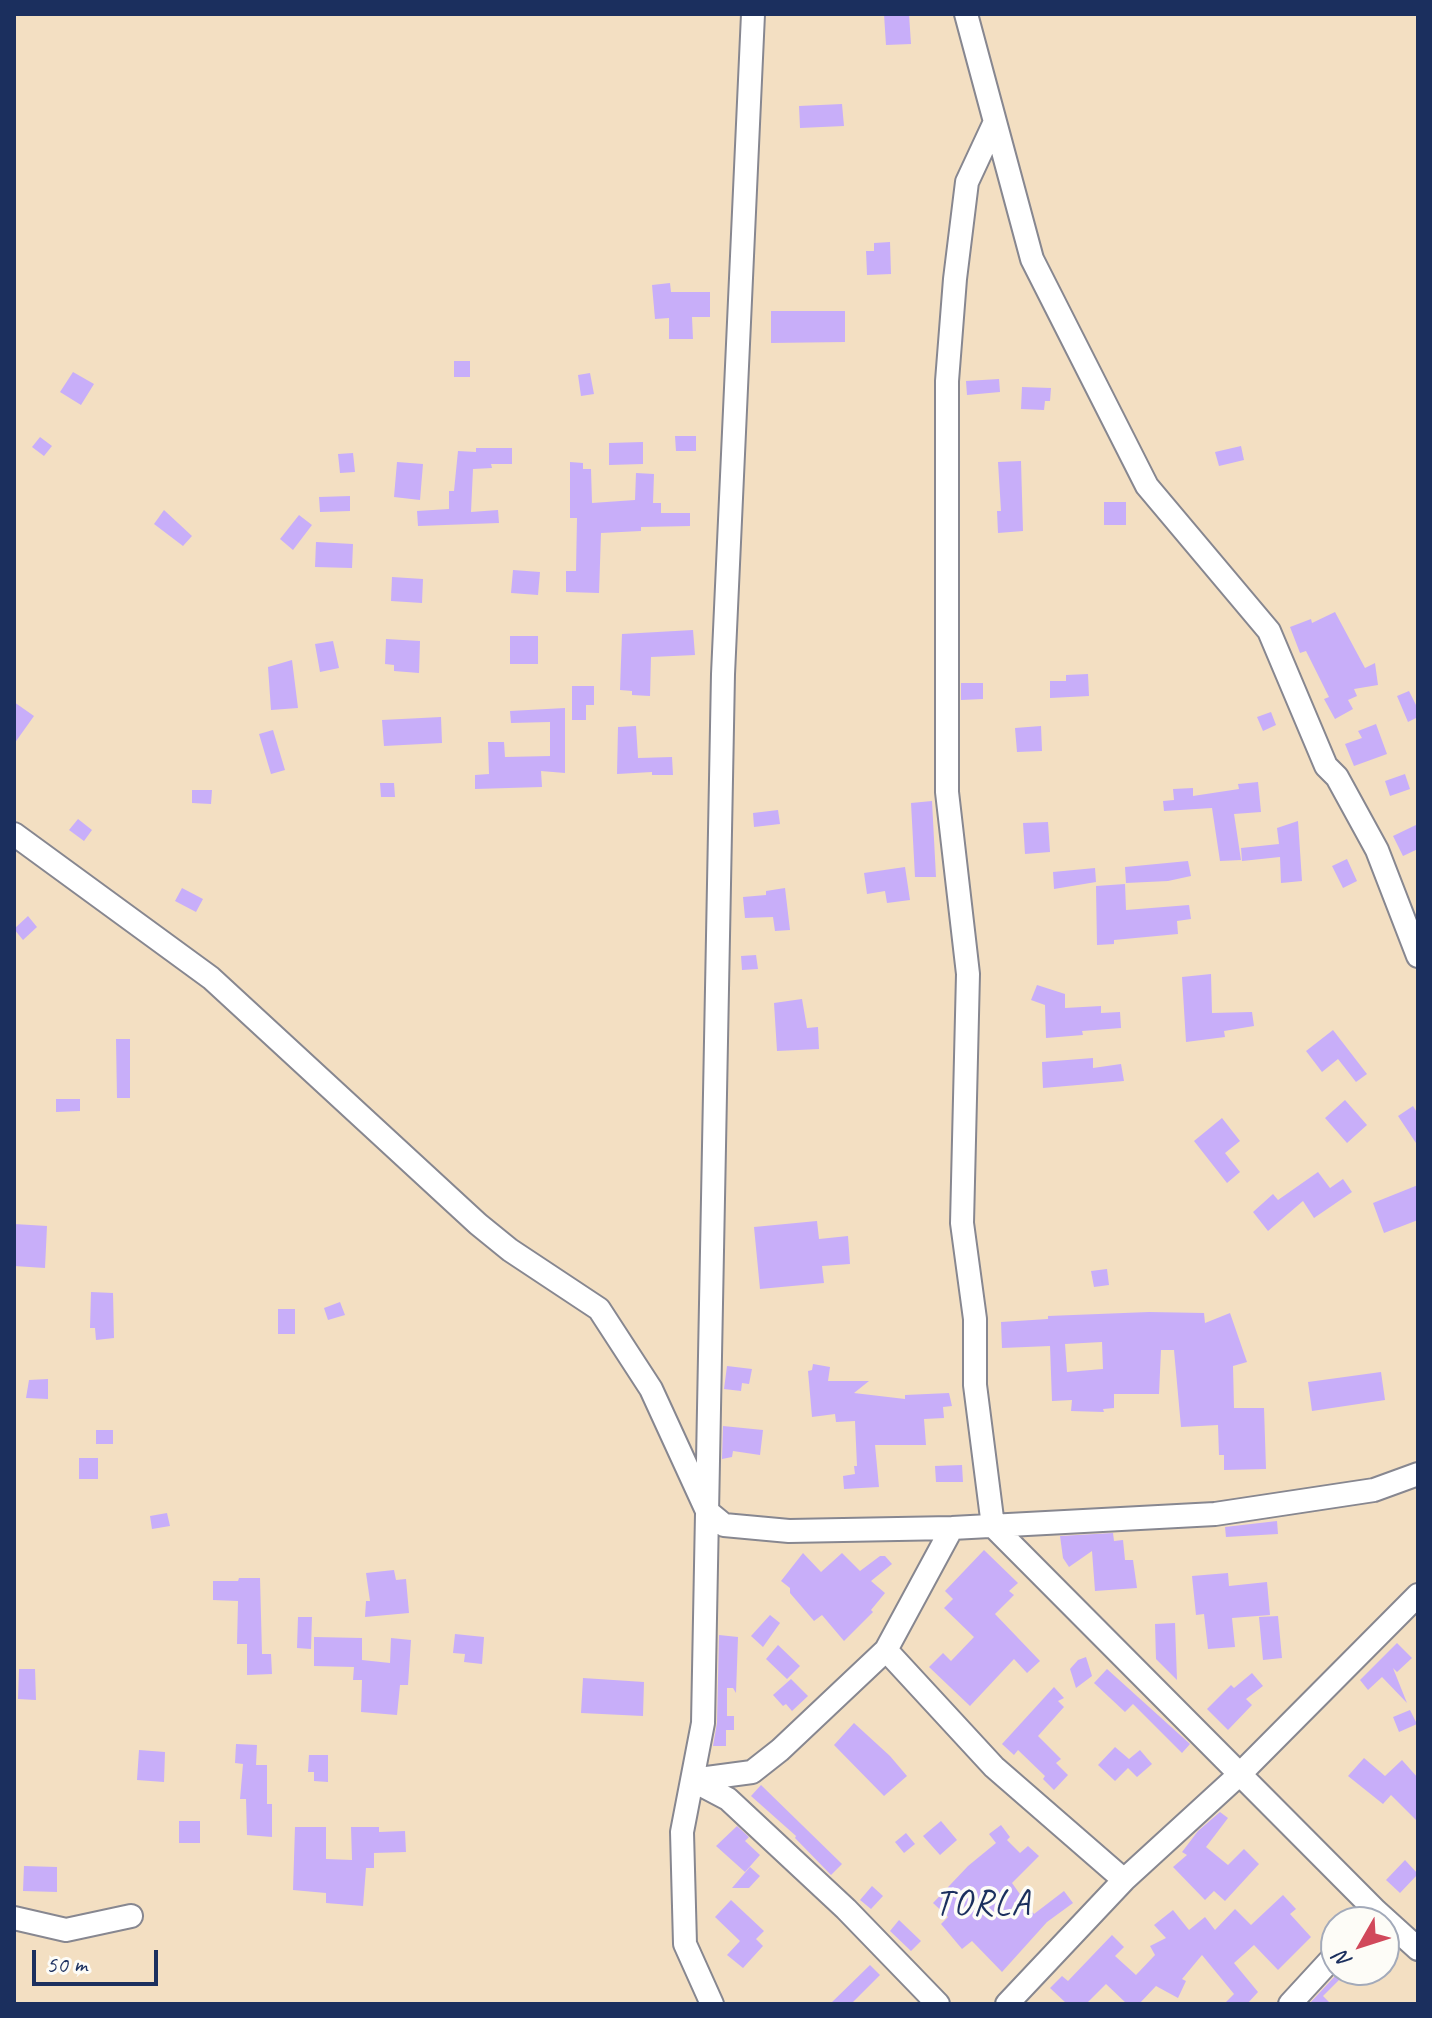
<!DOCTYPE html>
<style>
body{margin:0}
#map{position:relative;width:1432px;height:2018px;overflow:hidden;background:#f3dfc2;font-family:Caveat,sans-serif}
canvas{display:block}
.frame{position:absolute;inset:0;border:16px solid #1b2f5e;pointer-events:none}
.north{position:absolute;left:1320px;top:1906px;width:80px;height:80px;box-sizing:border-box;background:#fdfcf7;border:2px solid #a3aaba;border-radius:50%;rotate:231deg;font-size:22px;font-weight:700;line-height:32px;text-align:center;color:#1b2f5e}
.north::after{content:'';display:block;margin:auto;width:28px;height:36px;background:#d1495b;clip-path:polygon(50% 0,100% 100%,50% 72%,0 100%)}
.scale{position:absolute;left:32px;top:1950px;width:126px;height:36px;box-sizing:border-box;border:4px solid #1b2f5e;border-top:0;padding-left:10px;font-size:24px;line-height:28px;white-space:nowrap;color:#1b2f5e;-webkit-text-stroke:6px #fdfcf7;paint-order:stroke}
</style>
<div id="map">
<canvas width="1432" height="2018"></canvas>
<div class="frame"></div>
<div class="north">N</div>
<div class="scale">50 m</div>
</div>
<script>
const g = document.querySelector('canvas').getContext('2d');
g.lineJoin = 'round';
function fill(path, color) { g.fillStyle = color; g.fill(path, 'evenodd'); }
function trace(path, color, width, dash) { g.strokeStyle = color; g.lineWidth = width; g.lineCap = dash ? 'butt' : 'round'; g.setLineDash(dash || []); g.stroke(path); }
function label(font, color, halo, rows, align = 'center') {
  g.font = font + ' Caveat,sans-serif'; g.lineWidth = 7; g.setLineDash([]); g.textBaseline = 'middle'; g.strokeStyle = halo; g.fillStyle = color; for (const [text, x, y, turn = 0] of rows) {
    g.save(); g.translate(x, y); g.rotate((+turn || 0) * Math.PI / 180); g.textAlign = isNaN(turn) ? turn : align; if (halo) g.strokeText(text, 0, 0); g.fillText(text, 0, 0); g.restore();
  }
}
fill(new Path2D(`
 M884 14H909L911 44 886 45Z
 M842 104 844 126 800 128 799 106Z
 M890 242 891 274 867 275 866 251H874V243Z
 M670 283 671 292H710V317H692L693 339H669V318L655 319 652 285Z
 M771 311H845V342L771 343Z
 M454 361H470V377H454Z
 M73 372 94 384 81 405 60 392Z
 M590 373 594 394 581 396 578 375Z
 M999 379 1000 392 967 395 966 381Z
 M1022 387 1051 388 1050 401H1045L1044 410 1021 409Z
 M675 436H696V451H676Z
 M40 437 52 446 44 456 32 447Z
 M643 442V464L609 465V443Z
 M1241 446 1244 460 1219 466 1215 452Z
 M476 448H512V464H491L492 468 473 469 471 512 498 510 499 523 418 526 417 511 449 509V491H454L458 451 476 452Z
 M353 453 355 472 340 473 338 454Z
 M1021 461 1023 531 998 533 997 511H1001L998 462Z
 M397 462 423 464 420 500 394 497Z
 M570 462 583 463V469H591L592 503 635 500 636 473 654 474 653 503H661V513H690V526L641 527V531L601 533 599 593 566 592V571H576L577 518H570Z
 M350 496V511L320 512 319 497Z
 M1104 502H1126V525H1104Z
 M164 510 192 536 183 546 154 524Z
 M299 515 312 525 293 550 280 539Z
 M316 542 353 544 352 568 315 567Z
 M513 570 540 572 538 595 511 593Z
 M392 577 423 579 422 603 391 601Z
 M1335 612 1365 668 1375 663 1378 685 1354 689 1357 696 1348 700 1353 709 1335 719 1324 699 1329 697 1306 651 1300 653 1290 627 1311 619 1312 623Z
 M693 630 695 655 651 657 650 696 632 695V691L620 690 622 634Z
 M510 636H538V664H510Z
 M386 639 420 641 419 673 394 671V665L385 664Z
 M333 641 339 668 320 672 315 644Z
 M292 660 298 708 271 710 268 667Z
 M1088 674 1089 696 1050 698V681H1066V675Z
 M961 683H983V699L961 700Z
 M572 686H594V705H586V720H572Z
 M1409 691 1418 709V717L1408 722 1397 696Z
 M14 702 34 716 14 744Z
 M565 708V773L541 771 542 787 475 789V775L489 774 488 742H504L505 757 550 756V722L511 723 510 711Z
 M1271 712 1276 725 1263 731 1257 717Z
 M441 717 442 743 384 746 382 720Z
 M1376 724 1387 754 1354 766 1345 744 1362 738 1358 731Z
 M636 726 638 758 672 757 673 775H652V772L617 774 618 727Z
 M1041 726 1042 751 1017 752 1015 728Z
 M273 730 285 770 271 774 259 734Z
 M1405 774 1410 789 1390 796 1385 781Z
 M1258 782 1261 812 1234 814 1241 860 1220 861 1212 808 1164 811 1163 801 1174 800 1173 789 1193 788V796L1239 789 1238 784Z
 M380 783H394L395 797H381Z
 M192 790H212L211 804 192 803Z
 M932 801 936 877H915L911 803Z
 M778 810 780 824 754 827 753 813Z
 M78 819 92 830 84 841 69 830Z
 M1298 821 1302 881 1281 883 1280 857 1242 861 1241 848 1279 844 1277 828Z
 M1048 822 1050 852 1025 854 1023 823Z
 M1418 824V849L1403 856 1393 836Z
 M1347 859 1357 881 1343 888 1332 866Z
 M1188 861 1191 876 1168 881 1126 883 1125 867Z
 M905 867 910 900 887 903 885 891 867 894 864 873Z
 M1095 868 1096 882 1054 889 1053 872Z
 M1125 884 1126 910 1189 905 1191 919 1177 921 1178 934 1114 940V944L1097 945 1096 886Z
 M182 888 203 899 196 912 175 901Z
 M785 888 790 930 775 931 773 917 745 918 743 897 766 895V891Z
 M28 916 37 927 23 940 14 929Z
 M756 955 758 969 742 970 741 956Z
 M1211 974 1212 1013 1252 1012 1254 1026 1224 1031 1225 1037 1186 1042 1182 977Z
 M1037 985 1065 994V1008L1101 1006V1013L1120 1012 1121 1028 1082 1031 1083 1035 1046 1038 1045 1005 1031 1000Z
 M802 999 807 1028 818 1027 819 1049 777 1051 774 1003Z
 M1333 1030 1367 1074 1356 1082 1338 1059 1322 1072 1306 1051Z
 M116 1039H130V1098H117Z
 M1093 1058V1068L1121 1064 1124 1081 1043 1088 1042 1062Z
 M56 1099H80V1111L56 1112Z
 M1345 1100 1367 1125 1347 1143 1325 1118Z
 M1413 1106 1418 1114V1146L1398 1116Z
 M1222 1118 1240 1141 1225 1153 1240 1172 1227 1183 1194 1141Z
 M1318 1172 1330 1188 1343 1179 1352 1192 1314 1218 1303 1201 1268 1231 1253 1212 1273 1194 1278 1200Z
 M1418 1185V1220L1384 1233 1373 1203Z
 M817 1221 819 1239 848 1236 850 1264 822 1266 824 1283 760 1289 754 1227Z
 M14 1224 47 1226 45 1268 14 1266Z
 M1107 1269 1109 1285 1094 1287 1091 1271Z
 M91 1292 113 1293 114 1338 96 1340 95 1328H90Z
 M340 1302 345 1315 328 1320 324 1308Z
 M278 1309H295V1334H278Z
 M1149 1312 1204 1313 1205 1323 1230 1313 1247 1362 1233 1366 1234 1408H1264L1266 1469 1224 1470V1455H1219L1218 1425 1181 1427 1174 1350H1161L1159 1394H1114V1408L1103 1409 1104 1412 1071 1411 1072 1400 1052 1401 1050 1346 1002 1348 1001 1322 1048 1319V1316ZM1102 1342 1103 1369 1067 1372 1065 1344Z
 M813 1364 830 1367 828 1381H869L854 1393 905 1399V1395L949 1393 952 1406 943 1407 944 1418 924 1419 926 1445H875L879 1487 844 1489 843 1476 855 1474 854 1466H857L855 1421 836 1422 835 1414 812 1417 808 1371 812 1370Z
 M727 1366 752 1369 749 1384 742 1383 741 1391 724 1389Z
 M1381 1372 1385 1400 1312 1411 1308 1382Z
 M48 1379V1399L26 1398 29 1380Z
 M723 1426 763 1430 760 1455 733 1451 732 1457 722 1459Z
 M96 1430H113V1444H96Z
 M79 1458H98V1479H79Z
 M962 1465 963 1482H936L935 1466Z
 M167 1513 170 1526 152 1529 150 1516Z
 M1277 1521 1278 1534 1226 1537 1225 1527Z
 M1113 1533 1114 1541 1123 1540 1125 1560H1133L1137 1588 1095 1591 1092 1551 1069 1567 1063 1558 1060 1536Z
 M984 1550 1018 1583 1009 1591 1014 1595 995 1614 1040 1661 1027 1673 1014 1659 970 1706 929 1667 943 1653 951 1661 974 1637 944 1608 953 1599 945 1591Z
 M803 1553 821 1572 842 1553 860 1571 880 1556H885L892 1564 871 1581 885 1593 871 1610 873 1612 844 1641 822 1615 814 1621 790 1593V1588L781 1581Z
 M394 1570 396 1580 406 1579 409 1613 365 1617 366 1601H370L366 1573Z
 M1228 1573 1229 1586 1267 1582 1270 1615 1232 1618 1235 1647 1208 1649 1204 1614 1196 1615 1192 1576Z
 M239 1578H260L262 1654H271L272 1674 247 1675V1644H237L238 1601 213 1600V1581H238Z
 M770 1615 780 1623 763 1647 751 1636Z
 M1278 1616 1282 1658 1263 1660 1259 1617Z
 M298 1617H312L311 1649 297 1648Z
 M1175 1623 1177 1680 1156 1659 1155 1624Z
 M455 1634 484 1637 482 1664 464 1662 465 1654 453 1653Z
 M719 1635 738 1637 736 1693 733 1688H727V1716H734V1730H726V1746H713L717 1723Z
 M314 1637 362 1638V1660L390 1663 391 1638 411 1640 408 1685H400L397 1715 361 1712 362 1680H353L354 1667 314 1666Z
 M1397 1643 1412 1658 1397 1672 1393 1668 1407 1703 1382 1677 1368 1690 1360 1680Z
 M778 1645 800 1666 787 1679 766 1659Z
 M1086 1657 1092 1676 1076 1688 1070 1669 1078 1660Z
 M19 1669H35L36 1700 18 1699Z
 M1107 1669 1190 1744 1182 1753 1133 1704 1125 1712 1094 1683Z
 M1252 1673 1263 1686 1246 1699 1252 1705 1228 1730 1207 1709 1231 1685 1234 1688Z
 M583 1678 644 1682 643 1716 581 1713Z
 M791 1679 808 1696 792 1711 786 1704 783 1706 773 1695Z
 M1054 1687 1064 1698 1058 1701 1064 1707 1038 1736 1061 1759 1056 1763 1068 1775 1054 1790 1043 1779 1045 1776 1018 1750 1014 1755 1002 1744Z
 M1410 1710 1417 1724 1399 1732 1393 1717Z
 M854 1723 890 1756 907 1776 884 1796 834 1745Z
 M236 1744 257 1745 256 1765H267V1804H272V1837L247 1835 246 1799H240L243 1764 235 1763Z
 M1115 1747 1129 1759 1140 1750 1152 1764 1137 1777 1128 1768 1115 1781 1098 1765Z
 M139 1750 165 1752 164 1782 137 1780Z
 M309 1755H328V1782L314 1781V1772H308Z
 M1364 1758 1385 1776 1402 1760 1418 1778V1822L1391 1795 1383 1804 1348 1776Z
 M761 1785 842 1864 831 1875 795 1838 796 1836 751 1796Z
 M1220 1812 1228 1818 1206 1847 1228 1865 1244 1849 1259 1864 1225 1901 1214 1891 1205 1900 1173 1867 1187 1855 1182 1852 1198 1831Z
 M179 1821H200V1843H179Z
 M941 1821 957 1840 940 1855 923 1836Z
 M1001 1825 1010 1837 1007 1840 1020 1853 1028 1846 1039 1856 1012 1883 1034 1914 1064 1891 1073 1903 1047 1922 1002 1972 972 1941 962 1949 941 1924 948 1917 933 1903 968 1866 996 1843 989 1834Z
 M737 1826 749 1837 745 1841 760 1855 745 1872 716 1846Z
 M295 1827H326V1859L352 1860 351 1827H379V1832L405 1831 406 1852 374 1853V1868H366L363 1906 326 1903V1893L293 1890Z
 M906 1833 915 1844 904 1853 895 1842Z
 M1405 1860 1418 1874 1400 1893 1386 1880Z
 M24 1866 57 1867V1892L23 1891Z
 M750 1867 760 1876 749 1888H732Z
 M872 1886 883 1896 871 1909 860 1900Z
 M1283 1895 1296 1909 1290 1914 1311 1937 1278 1970 1254 1945 1234 1963 1258 1992 1247 2004H1224L1234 1994 1202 1955 1182 1979 1186 1981 1178 1998 1156 1986 1139 2004H1127L1106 1984 1086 2004H1067L1050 1988 1062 1976 1068 1981 1112 1935 1124 1947 1115 1956 1136 1975 1155 1955 1150 1946 1166 1938 1154 1925 1173 1910 1189 1930 1205 1917 1215 1930 1235 1909 1251 1925Z
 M731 1900 764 1931 756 1939 763 1946 743 1968 727 1955 740 1941 715 1917Z
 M899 1920 921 1941 911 1951 890 1931Z
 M870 1965 880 1975 851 2004H830Z
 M1337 1974 1341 1978 1323 1996 1331 2004H1309Z`), '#c8aef9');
const minor = new Path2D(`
 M966 14 1032 259 1147 486 1269 631 1326 766 1337 777 1377 850 1418 956
 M994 124 967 182 955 279 947 381V792L968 974 962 1223 975 1319V1385L993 1526 1376 1911 1418 1949
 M14 834 211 978 478 1224 510 1250 599 1309 651 1389 707 1511 724 1525 789 1531 952 1528 1215 1514 1374 1490 1418 1474
 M886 1650 994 1767 1124 1880
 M692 1780 752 1772 780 1750 886 1650 952 1528
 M692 1780 728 1799 846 1909 938 2004
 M14 1918 66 1930 131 1916
 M712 2004 685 1944 682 1832 703 1723 723 674 753 14
 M1007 2004 1124 1880 1241 1773 1418 1595
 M1290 2004 1336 1954`);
trace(minor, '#878790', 26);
trace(minor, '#fff', 22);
g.letterSpacing = '2px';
label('36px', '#1b2f5e', '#fdfcf7', [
 ["TORLA",983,1905]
]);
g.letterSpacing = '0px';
</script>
